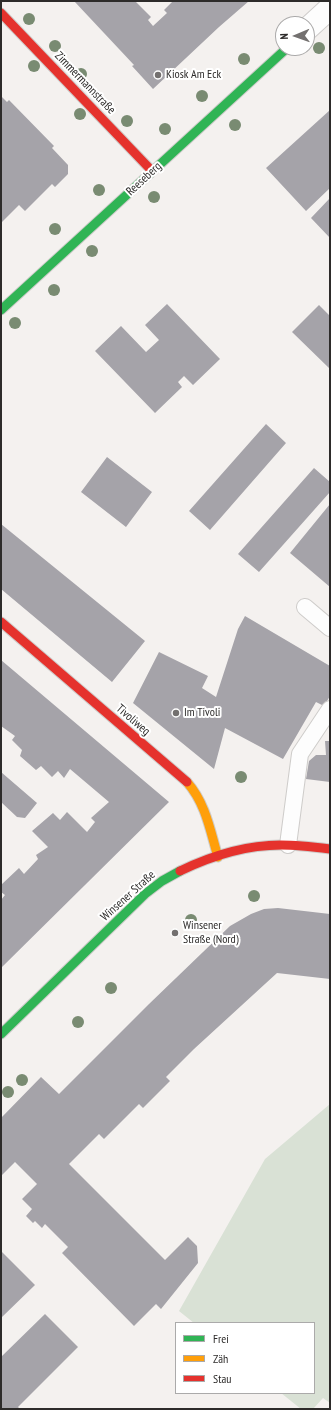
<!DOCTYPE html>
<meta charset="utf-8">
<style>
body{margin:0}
#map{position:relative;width:331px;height:1410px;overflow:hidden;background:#f4f1ef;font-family:"PT Sans Narrow",sans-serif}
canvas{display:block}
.frame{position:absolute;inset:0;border:2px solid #2d2b2a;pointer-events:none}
.legend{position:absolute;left:175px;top:1322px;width:140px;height:72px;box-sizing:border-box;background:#fff;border:1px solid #abaaaa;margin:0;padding:5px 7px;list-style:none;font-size:12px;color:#2d2b2a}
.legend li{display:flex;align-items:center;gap:8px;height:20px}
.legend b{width:20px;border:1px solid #abaaaa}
.north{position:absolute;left:275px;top:16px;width:40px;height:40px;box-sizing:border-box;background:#fff;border:1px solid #abaaaa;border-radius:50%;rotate:268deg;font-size:11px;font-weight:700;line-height:16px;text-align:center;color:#2d2b2a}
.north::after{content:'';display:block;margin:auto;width:14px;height:18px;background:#73706f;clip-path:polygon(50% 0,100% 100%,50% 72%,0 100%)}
</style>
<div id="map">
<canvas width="331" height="1410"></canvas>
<div class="frame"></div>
<ul class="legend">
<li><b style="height:5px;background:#30b455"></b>Frei</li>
<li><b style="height:5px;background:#ff9f0a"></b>Zäh</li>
<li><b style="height:5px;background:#e5322d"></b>Stau</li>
</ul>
<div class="north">N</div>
</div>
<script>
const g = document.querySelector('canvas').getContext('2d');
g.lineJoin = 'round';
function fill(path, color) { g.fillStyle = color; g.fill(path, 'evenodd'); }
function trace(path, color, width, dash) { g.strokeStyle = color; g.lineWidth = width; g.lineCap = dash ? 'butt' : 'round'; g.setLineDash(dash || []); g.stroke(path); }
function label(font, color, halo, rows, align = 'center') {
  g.font = font + ' "PT Sans Narrow",sans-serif'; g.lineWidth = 4; g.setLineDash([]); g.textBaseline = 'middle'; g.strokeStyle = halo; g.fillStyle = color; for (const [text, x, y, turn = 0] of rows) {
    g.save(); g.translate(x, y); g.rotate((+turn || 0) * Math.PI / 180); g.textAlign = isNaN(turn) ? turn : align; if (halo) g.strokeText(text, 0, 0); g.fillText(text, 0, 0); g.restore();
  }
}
fill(new Path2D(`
 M330 1104V1403L323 1398 313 1409H301L281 1393H314V1323H194L179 1311 265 1159Z`), '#d9e1d5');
fill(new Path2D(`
 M74 1H135L151 17 148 20 153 26 167 13 164 10 173 1H249L219 27 153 89 132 66 134 65Z
 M1 96 7 102 9 100 54 146 52 148 68 165V174L55 187 52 184 25 211 19 205 1 223Z
 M330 110V188L306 211 266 168Z
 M330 198V238L311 218Z
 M167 304 220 359 193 385 184 376 178 382 182 387 155 413 95 351 121 326 146 352 159 340 145 325Z
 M319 305 330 316V369L292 332Z
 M266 424 286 443 210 530 189 511Z
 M107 457 152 492 126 527 81 492Z
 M314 468 330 482V492L259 572 238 554Z
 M330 504V587L290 553Z
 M1 524 145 641 112 682 1 589Z
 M245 616 330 666V696L324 706 316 702 283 759 225 728 214 769 133 703 159 652 208 676 202 688 216 697 238 629Z
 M1 660 169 802 1 968V900L5 895 1 892V885L19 868 24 874 38 859 36 855 48 847 32 831 53 813 60 820 67 812 87 832 95 822 91 818 109 802 70 769 64 778 58 771 52 777 41 766 36 770 20 756 22 750 12 740 15 736 1 726Z
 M325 741H330V782L306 779 309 761 316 755H326Z
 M1 772 37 803 25 818 17 817 1 802Z
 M278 908 330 914V979L277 973 194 1049 166 1077 170 1081 143 1108 139 1104 104 1139 99 1134 69 1164 165 1260 188 1237 197 1246 198 1263 161 1309 156 1304 134 1326 62 1253 68 1247 45 1224 42 1228 35 1221 33 1223 26 1216 32 1209 22 1199 37 1184 15 1162 1 1176V1118L41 1077 59 1094 149 1004 230 926 251 914 264 909Z
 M1 1251 35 1285 1 1318Z
 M45 1314 78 1347 18 1407 20 1409H1V1357Z`), '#a5a3a9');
const lane = new Path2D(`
 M305 607 330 628
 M288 845 300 754 330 709`);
const street = new Path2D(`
 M307 29 330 8`);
const fast = new Path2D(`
 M1 310 287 48
 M1 1034 145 894 162 881 180 871`);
const slow = new Path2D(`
 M187 782C206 804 210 830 218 857`);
const jam = new Path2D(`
 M1 13 152 171
 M1 622 187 782
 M180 871C211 856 246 845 281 845 297 845 314 847 330 849`);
trace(lane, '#ceccca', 18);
trace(street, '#ceccca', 24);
trace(fast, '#ceccca', 11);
trace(slow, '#ceccca', 11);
trace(jam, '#ceccca', 11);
trace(lane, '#fdfdfd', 16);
trace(street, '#fdfdfd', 22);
trace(fast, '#30b455', 9);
trace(slow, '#ff9f0a', 9);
trace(jam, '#e5322d', 9);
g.fillStyle = '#798b72';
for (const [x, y] of [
 [29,19],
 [55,46],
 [319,48],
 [244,59],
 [34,66],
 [81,74],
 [202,96],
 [80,114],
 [127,121],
 [235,125],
 [165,129],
 [99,190],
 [154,197],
 [55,229],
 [92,251],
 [54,290],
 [15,323],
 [241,777],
 [254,896],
 [191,920],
 [111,988],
 [78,1022],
 [22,1080],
 [8,1092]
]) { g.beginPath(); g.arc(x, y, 6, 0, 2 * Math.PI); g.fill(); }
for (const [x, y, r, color] of [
 [158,75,4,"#73706f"],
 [176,713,4,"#73706f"],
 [175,933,4,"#73706f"]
]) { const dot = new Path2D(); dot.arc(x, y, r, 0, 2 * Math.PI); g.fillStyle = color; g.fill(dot); trace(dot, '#fff', 1.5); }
label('12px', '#2d2b2a', '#fff', [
 ["Kiosk Am Eck",166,75],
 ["Im Tivoli",184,713],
 ["Winsener",183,926],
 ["Straße (Nord)",183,940]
], 'left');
label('12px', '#2d2b2a', '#fff', [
 ["Zimmermannstraße",85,83,46],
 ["Reeseberg",144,179,-43],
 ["Tivoliweg",133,720,41],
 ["Winsener Straße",128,896,-42]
]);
</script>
